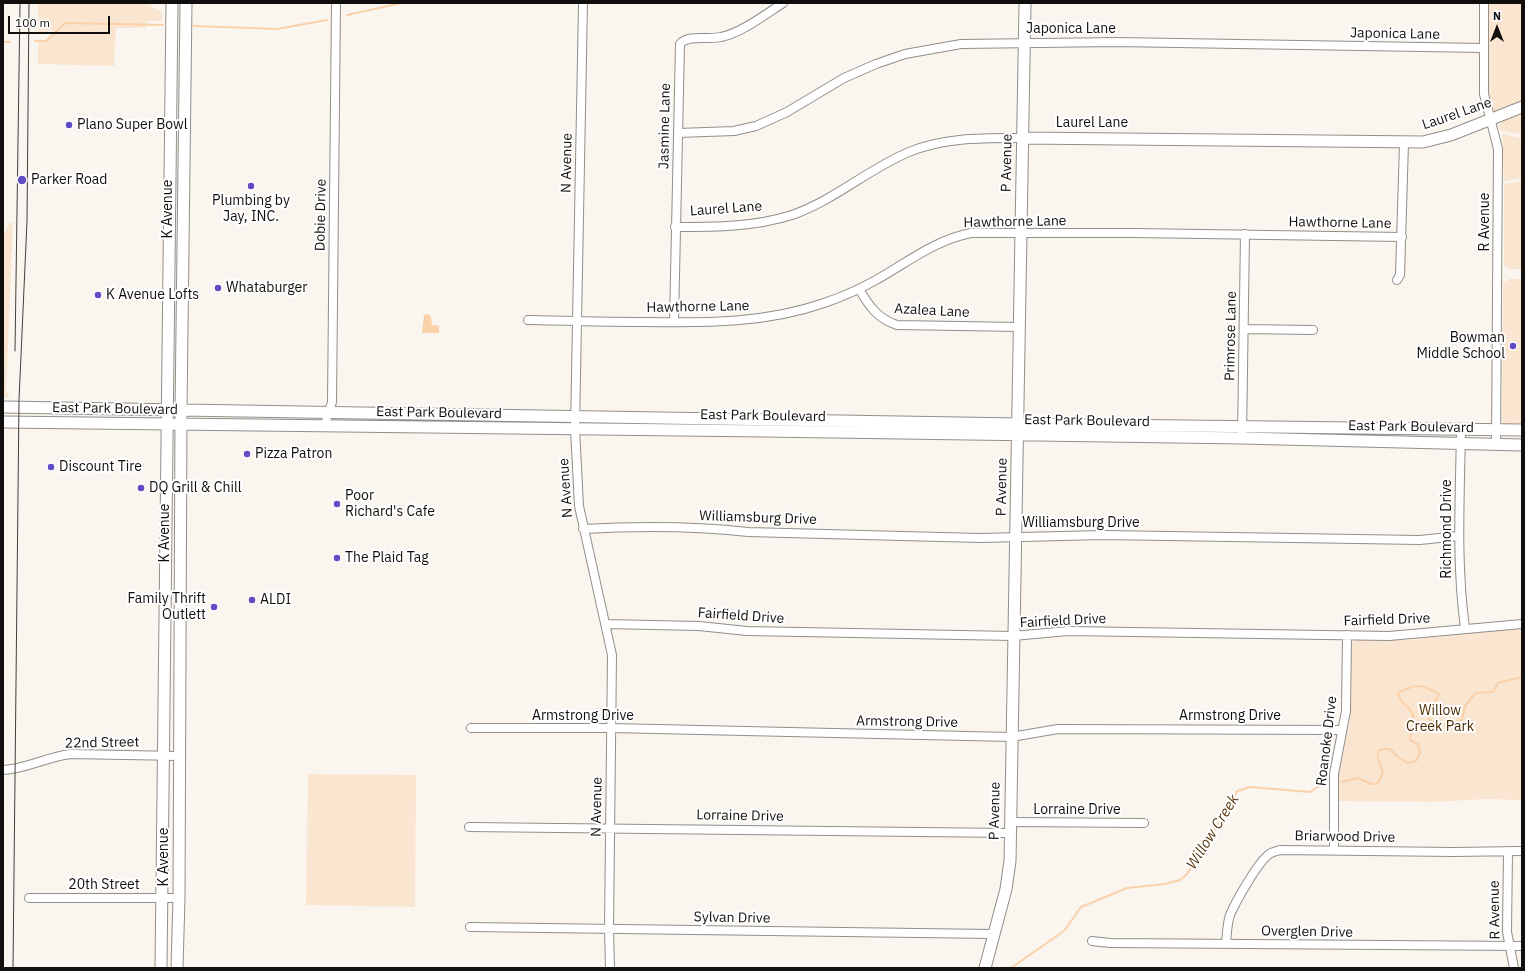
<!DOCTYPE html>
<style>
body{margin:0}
#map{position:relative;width:1525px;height:971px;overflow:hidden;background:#fbf5f0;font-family:"IBM Plex Sans",sans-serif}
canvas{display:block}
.frame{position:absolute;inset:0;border:4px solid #110f0d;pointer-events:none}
.north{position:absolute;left:1477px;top:8px;width:40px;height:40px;-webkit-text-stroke:3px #fff;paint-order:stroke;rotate:0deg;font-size:11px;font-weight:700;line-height:16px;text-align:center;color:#110f0d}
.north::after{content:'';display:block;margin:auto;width:14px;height:18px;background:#110f0d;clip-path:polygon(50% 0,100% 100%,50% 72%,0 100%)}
.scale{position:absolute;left:8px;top:16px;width:102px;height:18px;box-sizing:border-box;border:2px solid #110f0d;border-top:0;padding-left:5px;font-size:12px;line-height:14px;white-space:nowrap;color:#110f0d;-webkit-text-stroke:3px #fff;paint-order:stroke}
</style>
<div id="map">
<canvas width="1525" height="971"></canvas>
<div class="frame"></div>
<div class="north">N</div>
<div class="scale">100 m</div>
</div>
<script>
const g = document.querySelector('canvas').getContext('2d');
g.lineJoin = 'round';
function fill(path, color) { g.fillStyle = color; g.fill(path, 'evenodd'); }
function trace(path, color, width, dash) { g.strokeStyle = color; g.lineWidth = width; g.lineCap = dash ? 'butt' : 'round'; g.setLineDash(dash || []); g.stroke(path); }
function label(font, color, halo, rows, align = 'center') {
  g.font = font + ' "IBM Plex Sans",sans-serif'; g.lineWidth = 4; g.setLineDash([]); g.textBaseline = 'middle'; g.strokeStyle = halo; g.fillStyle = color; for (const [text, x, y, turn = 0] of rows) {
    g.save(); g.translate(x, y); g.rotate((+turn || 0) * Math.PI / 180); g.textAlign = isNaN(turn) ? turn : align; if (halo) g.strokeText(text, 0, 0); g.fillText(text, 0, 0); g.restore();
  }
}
fill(new Path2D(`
 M38 3H150L151 6 162 12V21H147L146 28H116L114 66 38 64V41H46L54 33 50 29 46 33H38Z
 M1488 3H1522V102L1494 113 1492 112 1487 100Z
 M1522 114V134L1501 131 1499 126 1503 120Z
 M1502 134 1522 138V178L1504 181Z
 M1522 181V269H1509L1504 265V184Z
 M9 223H13L6 391 10 398 3 397V238C4 232 8 228 9 223Z
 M1509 279H1522V424H1505L1502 421 1503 283Z
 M1522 628V800L1486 799 1433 802 1338 801C1334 771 1347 745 1350 716 1353 693 1350 669 1350 646L1355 639 1405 640Z
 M308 774 416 775 415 907 306 905Z`), '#fae5d0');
fill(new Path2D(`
 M428 314 431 317 432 325 439 326V333H422L424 315Z`), '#fad1a8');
trace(new Path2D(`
 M347 15 402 3
 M194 26 277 29 327 20
 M35 41H46L65 23 163 25
 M3 42H10
 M1342 782 1358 778 1371 784H1377L1383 773 1378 759V751L1384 749H1390L1399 758 1408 763 1416 761 1420 753 1418 744 1410 740C1411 731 1416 718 1411 711 1405 703 1400 703 1398 693 1417 683 1421 684 1439 694L1432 707 1429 719 1439 725 1462 720 1465 706 1476 693 1493 692 1498 683 1522 677
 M1011 968 1064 931 1081 907 1127 888 1165 884 1180 880 1187 874 1229 807 1237 791 1250 787 1310 792 1324 783`), '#fad1a8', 2);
const street = new Path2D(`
 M583 3 575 429 579 506 612 655 609 929 610 968
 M1484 3V94L1498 149 1496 444
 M678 133 734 131 756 126 787 112 844 78 876 64 905 54 961 44 1116 42 1484 48
 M675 227C716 227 754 227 792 215 835 200 868 169 909 152 944 137 985 138 1022 138
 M1397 280 1400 275 1404 143
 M859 289C869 306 878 319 897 325L1020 327
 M528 320C568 321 607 322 647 322 707 323 767 323 824 303 842 297 860 289 876 280 908 262 935 240 971 233H1135L1402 237
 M674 322 680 44C688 34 709 40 721 37 741 33 766 14 783 3
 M1244 329 1313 330
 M324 427 332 402 336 3
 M1461 430C1460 496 1456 563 1465 628
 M1242 438 1245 234
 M583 529C637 526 693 526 748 532L980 538 1104 535 1420 540 1459 536
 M606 624 699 626 747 631 1013 636 1068 631 1389 636 1522 624
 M471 728H612L1011 737 1058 729 1342 730
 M3 770C26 769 47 757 70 754L179 756
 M1010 822 1144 823
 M469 827 1010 833
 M1334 850V774L1346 711 1347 635
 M1508 851 1507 932 1514 968
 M29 898H179
 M470 927 993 934
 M1092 941 1110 943 1522 946
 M1226 943C1227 934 1227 924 1230 915 1236 901 1257 864 1268 855 1271 852 1276 851 1280 850L1454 852 1522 851`);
const secondary = new Path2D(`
 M1022 138 1423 142 1451 135 1522 107
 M3 407 1019 424 1522 430
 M3 422 765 431 1242 438 1522 445
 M161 968 172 3
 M177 968 179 898 181 411 186 3
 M985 968 1006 889 1010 861 1025 3`);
trace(street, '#938e89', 10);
trace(secondary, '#938e89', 13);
trace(street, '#fff', 8);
trace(secondary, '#fff', 11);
trace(new Path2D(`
 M15 351 20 3
 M13 968 19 400 27 221 29 3`), '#423f3c', 1);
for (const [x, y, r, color] of [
 [69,125,4,"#614bc4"],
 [22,180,5,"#614bc4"],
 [251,186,4,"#614bc4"],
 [218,288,4,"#614bc4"],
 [98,295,4,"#614bc4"],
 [1513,346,4,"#614bc4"],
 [247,454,4,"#614bc4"],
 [51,467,4,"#614bc4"],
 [141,488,4,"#614bc4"],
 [337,504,4,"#614bc4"],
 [337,558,4,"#614bc4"],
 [252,600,4,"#614bc4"],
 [214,607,4,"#614bc4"]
]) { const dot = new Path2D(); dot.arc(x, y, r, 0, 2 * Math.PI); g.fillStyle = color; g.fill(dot); trace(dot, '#fff', 1.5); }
label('14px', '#110f0d', '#fff', [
 ["Japonica Lane",1071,29],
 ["Japonica Lane",1395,34,1],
 ["Laurel Lane",1457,114,-19],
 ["Laurel Lane",1092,123],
 ["Jasmine Lane",665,126,-89],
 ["N Avenue",567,163,-89],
 ["P Avenue",1007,163,-89],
 ["K Avenue",168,209,-90],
 ["Laurel Lane",726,209,-4],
 ["Dobie Drive",321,215,-89],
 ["Hawthorne Lane",1015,222,-1],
 ["R Avenue",1485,222,-90],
 ["Hawthorne Lane",1340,223,1],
 ["Hawthorne Lane",698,307,-1],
 ["Azalea Lane",932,311,3],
 ["Primrose Lane",1231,336,-89],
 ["East Park Boulevard",115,409,1],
 ["East Park Boulevard",439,413,1],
 ["East Park Boulevard",763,416,1],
 ["East Park Boulevard",1087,421,1],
 ["East Park Boulevard",1411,427,1],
 ["P Avenue",1002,487,-89],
 ["N Avenue",566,488,-94],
 ["Williamsburg Drive",758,518,2],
 ["Williamsburg Drive",1081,523],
 ["Richmond Drive",1447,529,-90],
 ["K Avenue",165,533,-90],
 ["Fairfield Drive",741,616,4],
 ["Fairfield Drive",1387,620,-2],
 ["Fairfield Drive",1063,621,-3],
 ["Armstrong Drive",583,716],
 ["Armstrong Drive",1230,716],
 ["Armstrong Drive",907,722,1],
 ["Roanoke Drive",1327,741,-83],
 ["22nd Street",102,743,-1],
 ["N Avenue",597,807,-89],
 ["Lorraine Drive",1077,810],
 ["P Avenue",995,811,-89],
 ["Lorraine Drive",740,816,1],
 ["Briarwood Drive",1345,837,1],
 ["K Avenue",164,857,-90],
 ["20th Street",104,885],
 ["R Avenue",1495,910,-91],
 ["Sylvan Drive",732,918,1],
 ["Overglen Drive",1307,932,1]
]);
label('14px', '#110f0d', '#fff', [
 ["Plano Super Bowl",77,125],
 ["Parker Road",31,180],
 ["Plumbing by",251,201,"center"],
 ["Jay, INC.",251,217,"center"],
 ["Whataburger",226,288],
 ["K Avenue Lofts",106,295],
 ["Bowman",1505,338,"right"],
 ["Middle School",1505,354,"right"],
 ["Pizza Patron",255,454],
 ["Discount Tire",59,467],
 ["DQ Grill & Chill",149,488],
 ["Poor",345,496],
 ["Richard's Cafe",345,512],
 ["The Plaid Tag",345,558],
 ["Family Thrift",206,599,"right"],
 ["Outlett",206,615,"right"],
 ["ALDI",260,600]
], 'left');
label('14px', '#4b2b00', '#fff', [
 ["Willow",1440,711],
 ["Creek Park",1440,727]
]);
label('italic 15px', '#57360d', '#fff', [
 ["Willow Creek",1213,832,-58]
]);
</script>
